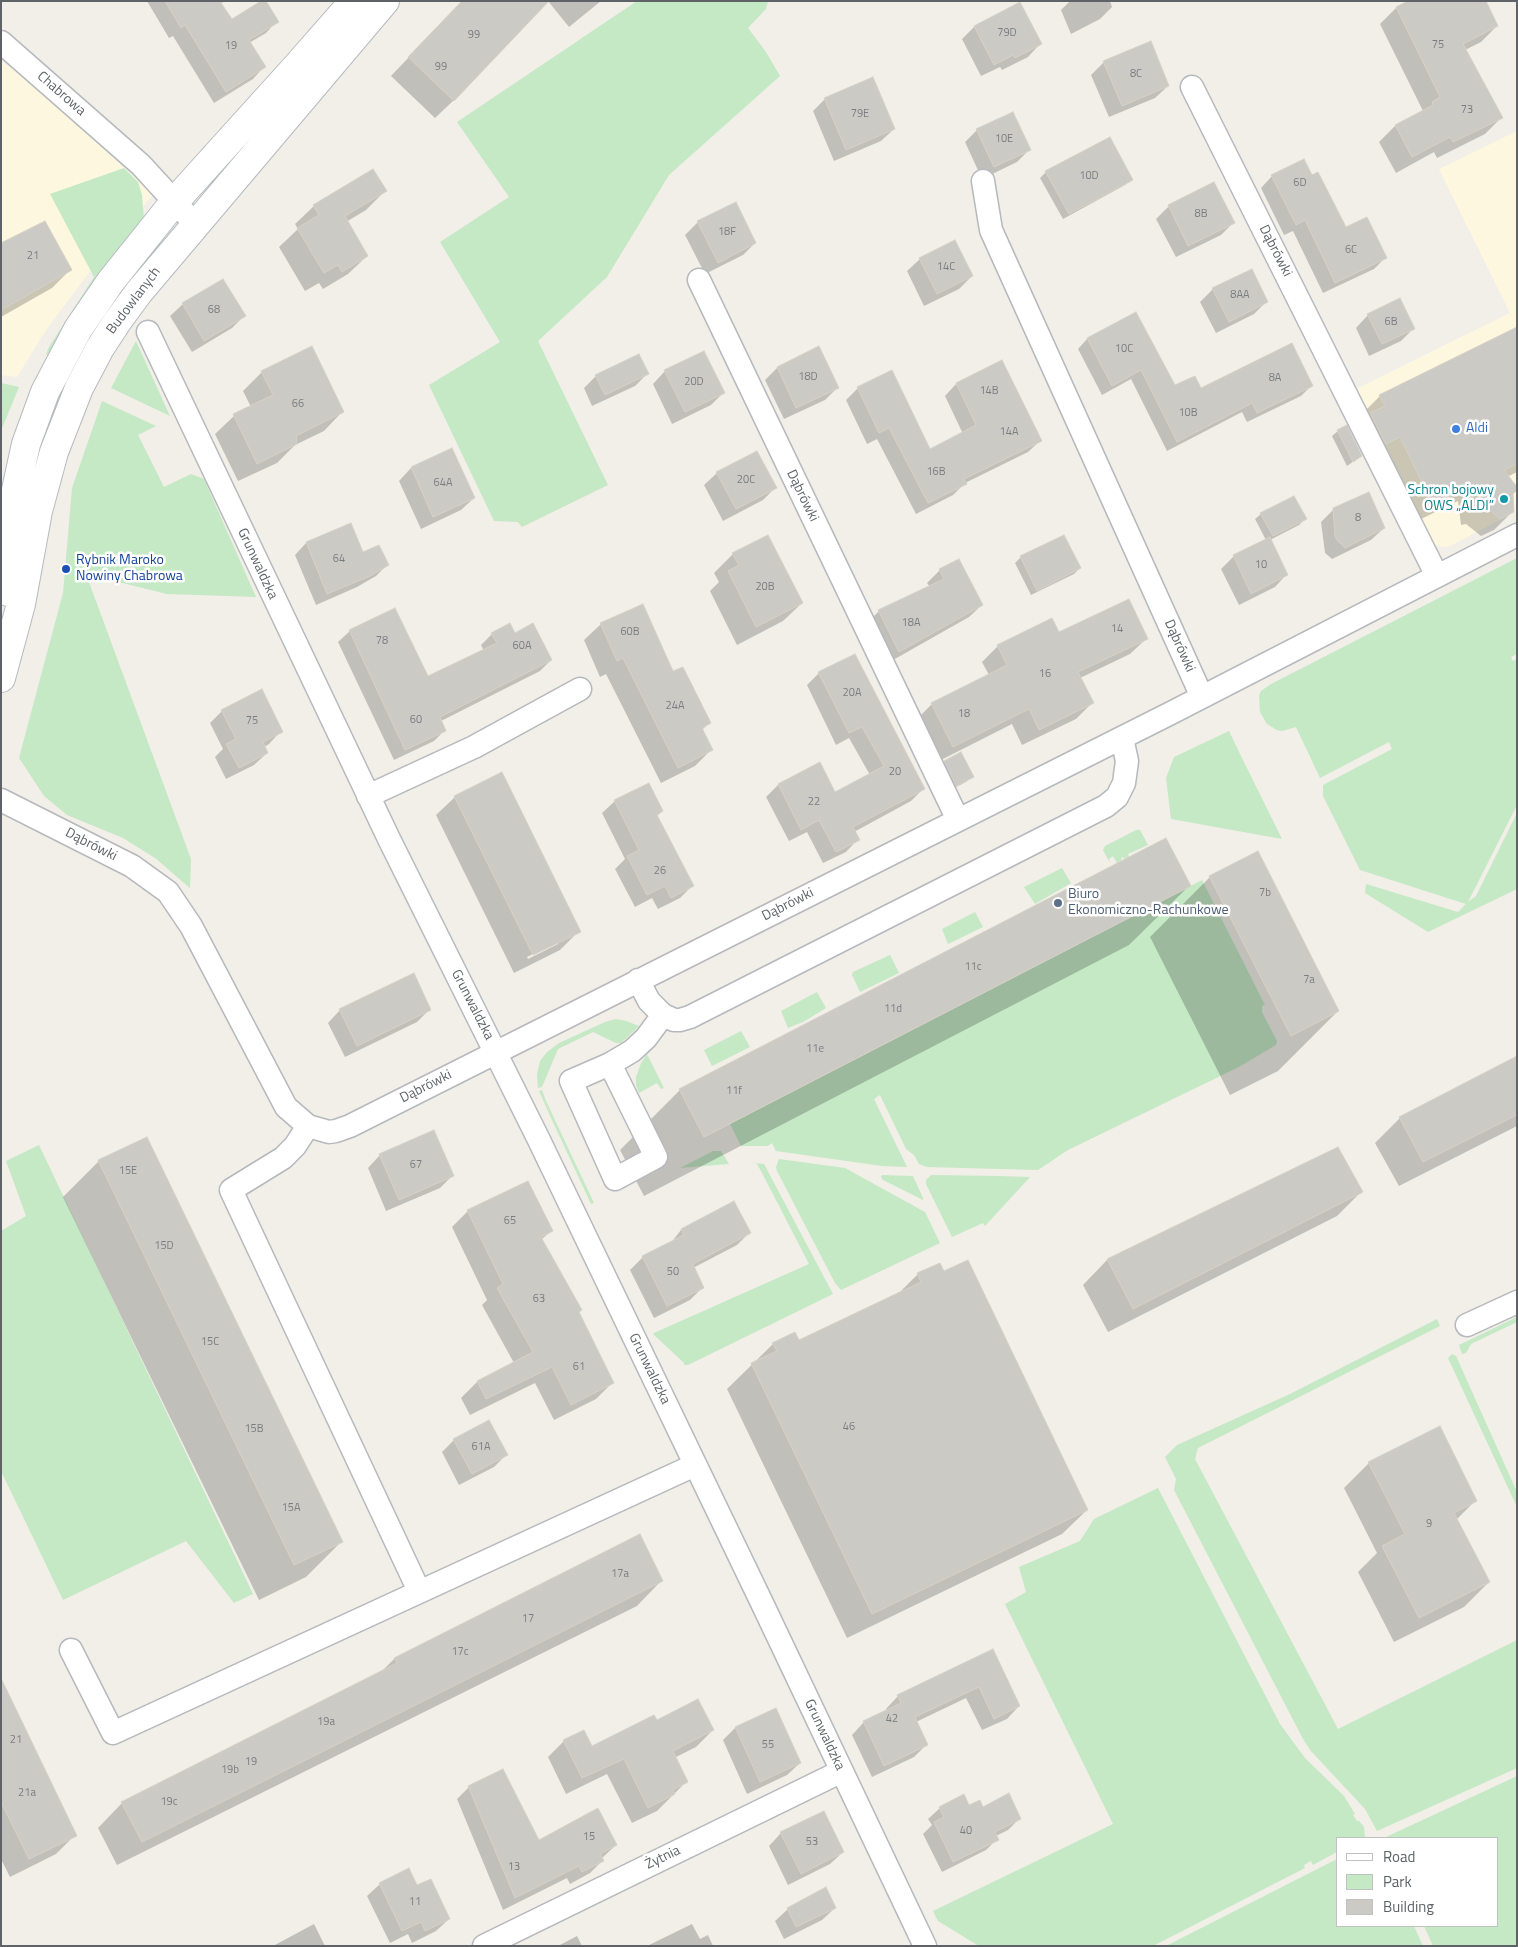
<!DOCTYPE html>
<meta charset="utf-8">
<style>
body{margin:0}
#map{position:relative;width:1518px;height:1947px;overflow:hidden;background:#f1efe8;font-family:"Titillium Web",sans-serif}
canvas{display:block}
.frame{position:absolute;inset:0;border:2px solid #5f6368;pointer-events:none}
.legend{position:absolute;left:1336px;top:1837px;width:162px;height:90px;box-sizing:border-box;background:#fff;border:1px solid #bfc1c3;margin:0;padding:6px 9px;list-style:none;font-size:15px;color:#5f6368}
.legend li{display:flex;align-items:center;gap:10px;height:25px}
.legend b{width:25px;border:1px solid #bfc1c3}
</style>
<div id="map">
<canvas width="1518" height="1947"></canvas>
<div class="frame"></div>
<ul class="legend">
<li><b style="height:6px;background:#fff"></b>Road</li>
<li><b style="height:14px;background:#c5e8c5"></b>Park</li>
<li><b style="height:14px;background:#cccac5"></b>Building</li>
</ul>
</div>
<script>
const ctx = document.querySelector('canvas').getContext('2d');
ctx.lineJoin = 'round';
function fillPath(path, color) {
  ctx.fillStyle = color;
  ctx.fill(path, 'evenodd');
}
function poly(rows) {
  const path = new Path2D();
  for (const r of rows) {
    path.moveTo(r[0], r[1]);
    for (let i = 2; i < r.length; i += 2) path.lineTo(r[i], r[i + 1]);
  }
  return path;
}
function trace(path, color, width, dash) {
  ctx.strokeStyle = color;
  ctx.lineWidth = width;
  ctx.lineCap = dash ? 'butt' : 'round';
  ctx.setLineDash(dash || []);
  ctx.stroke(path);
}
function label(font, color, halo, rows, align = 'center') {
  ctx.font = font + ' "Titillium Web",sans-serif';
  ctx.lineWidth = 5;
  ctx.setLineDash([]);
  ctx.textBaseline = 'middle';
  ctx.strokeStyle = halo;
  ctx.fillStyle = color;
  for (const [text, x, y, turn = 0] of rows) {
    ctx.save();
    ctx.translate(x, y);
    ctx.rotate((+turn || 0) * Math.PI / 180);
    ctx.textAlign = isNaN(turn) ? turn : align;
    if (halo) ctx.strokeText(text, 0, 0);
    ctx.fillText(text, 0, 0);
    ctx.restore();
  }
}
fillPath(poly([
 [1,60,71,118,153,195,108,247,46,330,17,377,1,375],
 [1517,131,1517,511,1448,547,1431,546,1352,391,1510,313,1439,169]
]), '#fef7e0');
fillPath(poly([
 [637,1,768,1,766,9,748,28,766,52,780,76,669,175,607,277,538,341,608,485,522,527,518,522,494,521,429,385,500,342,440,242,509,197,457,122],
 [124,168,138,182,142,195,144,219,50,358,46,354,49,347,94,277,50,194],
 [136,341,170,416,111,388],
 [1,383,19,387,1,431],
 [102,401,156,426,138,435,164,487,191,474,204,479,256,597,167,594,86,574,191,859,190,888,155,858,123,838,67,815,44,796,19,758,63,593,72,488],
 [1517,558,1517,654,1511,657,1513,661,1517,659,1517,805,1468,902,1476,896,1517,813,1517,889,1428,932,1365,893,1366,884,1458,912,1466,904,1360,870,1323,796,1323,785,1392,749,1389,742,1320,778,1296,727,1282,731,1277,730,1267,724,1260,712,1259,696,1261,691,1271,684],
 [1229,731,1241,756,1282,839,1171,819,1166,778,1174,757],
 [1136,830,1140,830,1148,845,1128,854,1129,857,1124,859,1123,857,1121,858,1122,860,1117,863,1113,856,1109,859,1110,863,1103,850,1105,846],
 [1062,868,1071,883,1035,904,1024,887],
 [1202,880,1265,1005,1262,1006,1262,1012,1277,1041,1276,1045,1239,1067,1068,1150,1038,1170,927,1167,919,1164,914,1155,906,1149,880,1095,874,1099,907,1167,882,1166,776,1151,772,1143,768,1146,741,1146,730,1124],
 [975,912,983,927,948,944,942,929],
 [890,955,899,973,860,992,852,975,853,972],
 [817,992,826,1008,803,1022,788,1028,781,1011],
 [616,1019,626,1021,639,1026,621,1043,616,1043,593,1032,558,1049,542,1087,538,1088,537,1074,540,1061,547,1052,559,1043,605,1022],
 [741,1031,750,1047,712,1066,704,1050],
 [647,1054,664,1088,661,1089,657,1083,639,1093,636,1085,636,1077,641,1063],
 [542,1090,546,1101,594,1203,591,1204,552,1120,539,1091],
 [39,1145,253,1594,234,1603,186,1541,63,1600,1,1471,1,1231,26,1216,6,1161],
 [713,1151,721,1151,729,1164,680,1168],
 [779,1159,845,1168,925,1212,940,1243,841,1290,835,1283,777,1171,776,1167],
 [754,1163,764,1164,833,1294,688,1365,684,1365,684,1363,653,1334,654,1333,809,1264,761,1171,757,1164],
 [882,1175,913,1176,923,1198,923,1200,883,1180,881,1177],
 [931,1175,998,1176,1030,1177,985,1226,983,1223,952,1237,926,1184,926,1180],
 [1517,1317,1517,1322,1471,1344,1466,1353,1462,1354,1459,1345],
 [1437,1319,1440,1326,1198,1448,1195,1459,1338,1729,1517,1640,1517,1768,1377,1831,1365,1809,1310,1750,1303,1739,1174,1490,1176,1479,1165,1457,1177,1445,1290,1394],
 [1452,1354,1456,1356,1517,1492,1517,1507,1448,1358],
 [1158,1488,1280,1724,1305,1758,1344,1796,1355,1814,1353,1815,1357,1821,1359,1821,1364,1827,1365,1837,1337,1838,1337,1852,1313,1865,1311,1861,1304,1865,1305,1868,1153,1946,979,1946,938,1921,933,1911,1113,1824,1005,1604,1026,1592,1019,1567,1080,1541,1094,1519],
 [1517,1776,1517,1946,1433,1946,1424,1926,1497,1926,1497,1838,1384,1838],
 [1337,1859,1337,1926,1414,1926,1423,1946,1166,1946]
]), '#c5e8c5');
fillPath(poly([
 [147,1,219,1,231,21,277,21,266,33,249,43,264,67,253,79,214,103,173,36,169,38],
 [462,1,454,100,435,118,391,76],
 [548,1,601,1,569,27],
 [1070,1,1110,1,1112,7,1100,19,1071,34,1061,10],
 [1411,1,1497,26,1481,42,1465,50,1501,118,1485,134,1437,158,1434,152,1396,173,1379,142,1395,126,1423,111,1380,24,1396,8],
 [974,27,1040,44,1028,57,1002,70,1000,67,981,76,962,39],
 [1150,43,1168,86,1155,98,1109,117,1091,75,1104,62],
 [825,99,894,129,881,141,834,161,813,111],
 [977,130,1029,150,1017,162,982,179,965,142],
 [1046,172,1131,180,1125,185,1063,219,1040,178],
 [1272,176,1311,177,1346,229,1385,258,1374,269,1323,293,1293,231,1284,235,1261,188],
 [1214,184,1233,223,1221,235,1176,257,1156,219,1169,206],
 [385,191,366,210,346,222,367,256,348,274,323,289,319,283,305,291,279,247,298,229,295,224,314,206],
 [698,222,755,243,743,255,705,274,685,235],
 [1,244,71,269,52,288,1,317],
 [920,259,972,276,959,289,924,306,907,271],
 [1213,289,1266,302,1254,314,1216,333,1200,302],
 [183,304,244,316,232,328,192,352,170,316],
 [1136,314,1175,387,1200,390,1311,386,1301,396,1247,422,1242,412,1167,451,1131,379,1102,395,1078,349,1087,339],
 [1368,315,1413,329,1401,341,1369,356,1356,328],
 [1517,329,1517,472,1507,477,1512,493,1513,511,1494,530,1481,536,1466,524,1461,525,1458,501,1415,522,1381,454,1367,462,1352,433,1364,420,1362,414,1380,396],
 [819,348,838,387,825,400,784,419,765,380,777,368],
 [665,371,723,393,711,405,672,424,653,384],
 [262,372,342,412,324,431,295,445,277,463,238,481,215,434,234,416,251,407,243,391],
 [647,374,635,386,592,406,584,388,596,376],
 [956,384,1040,441,1028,452,965,483,953,495,916,514,877,439,867,444,846,400,858,388,929,451,963,434,945,396],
 [1338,431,1361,456,1347,466,1332,436],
 [452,450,474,498,461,510,421,529,399,481,411,468],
 [717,473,775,488,763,500,723,521,704,485],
 [1334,509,1384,528,1371,540,1332,559,1325,553,1321,522],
 [1261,514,1305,519,1299,525,1270,540,1287,574,1275,587,1239,605,1221,569,1234,556,1266,540,1255,519],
 [350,525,362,554,387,565,376,576,357,587,316,605,295,555,306,543],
 [1064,536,1080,568,1074,574,1031,595,1015,563,1021,557],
 [733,554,802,603,783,621,737,645,710,591,719,582,714,573],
 [940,570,982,605,969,617,886,664,867,623,879,611,930,587,927,583],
 [394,610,427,677,484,651,481,645,492,634,515,634,551,660,540,671,441,721,445,730,434,741,394,760,338,642,350,631],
 [601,624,672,673,709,723,702,730,712,749,695,766,661,783,606,674,600,677,584,640],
 [1058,634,1146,639,1130,654,1080,678,1092,703,1076,719,1022,745,1012,724,937,762,916,720,932,704,989,675,982,662,998,646],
 [819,673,924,788,911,801,854,832,858,839,846,852,823,863,807,832,789,841,766,797,778,785,819,764,835,794,870,775,849,738,836,745,807,685],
 [222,711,281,731,269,744,264,747,267,753,254,765,226,779,215,757,223,749,210,723],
 [945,762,972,777,966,782,950,790,939,767],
 [455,797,579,931,560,950,514,973,436,815],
 [558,941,558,944,528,959,527,957],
 [615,801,662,811,656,817,692,886,680,898,658,909,652,898,635,907,615,869,625,859,602,813],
 [1210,877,1338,1011,1278,1071,1230,1095,1150,937],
 [1189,886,1129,945,644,1196,620,1150,680,1090],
 [430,1009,417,1022,345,1057,328,1023,340,1010],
 [1517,1057,1517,1126,1399,1186,1375,1143,1400,1118],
 [1338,1149,1361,1192,1337,1216,1108,1332,1083,1285,1107,1260],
 [380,1155,452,1176,440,1188,386,1211,368,1168],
 [99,1161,341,1542,306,1577,259,1600,63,1197],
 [733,1203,749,1233,737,1245,693,1268,703,1287,690,1300,654,1318,630,1270,643,1257,670,1244,681,1230],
 [468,1211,551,1231,541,1240,612,1383,596,1399,554,1420,535,1383,470,1415,461,1398,477,1382,514,1363,482,1305,487,1300,452,1227],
 [918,1274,1087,1510,1062,1534,847,1638,727,1389,773,1344,798,1342,897,1295],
 [454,1440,506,1455,494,1467,459,1485,442,1452],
 [1369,1463,1475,1501,1456,1520,1489,1582,1464,1607,1394,1642,1358,1572,1377,1553,1344,1488],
 [661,1581,637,1606,117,1865,98,1828,122,1803,380,1673,394,1659],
 [993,1651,1019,1706,1007,1719,982,1730,966,1698,916,1722,926,1745,914,1757,872,1777,852,1735,864,1722,887,1711,886,1709,898,1696],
 [1,1681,75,1835,56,1854,10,1877,1,1859],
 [776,1710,800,1763,787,1775,747,1794,723,1740,735,1728],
 [656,1721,713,1730,696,1747,674,1758,686,1782,657,1811,632,1823,607,1774,566,1794,548,1757,564,1741,591,1748],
 [469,1787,538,1841,616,1845,601,1859,602,1861,590,1873,570,1884,567,1878,503,1910,457,1799],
 [968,1807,982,1808,1019,1819,1008,1830,996,1836,997,1839,986,1850,942,1872,923,1834,932,1825,928,1819,940,1808],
 [781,1833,843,1852,830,1864,788,1885,769,1846],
 [380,1884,416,1887,449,1919,436,1931,412,1943,408,1934,390,1943,367,1896],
 [835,1908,822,1920,784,1939,775,1921,788,1909],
 [314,1924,325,1946,273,1946],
 [692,1924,700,1939,708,1935,713,1946,647,1946],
 [577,1936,582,1946,558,1946]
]), '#0003');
const building = poly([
 [165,1,224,1,221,3,232,19,261,1,266,1,279,22,249,40,266,67,226,92,185,25,181,28,165,1],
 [462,1,549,1,454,101,408,57,462,1],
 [1408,1,1486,1,1498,26,1463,44,1503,118,1453,142,1450,137,1412,157,1395,125,1433,105,1432,102,1440,97,1396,7,1408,1],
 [1020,2,1042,44,1015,58,1013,55,994,65,974,26,1020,2],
 [1151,41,1169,86,1122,106,1103,61,1151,41],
 [873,77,895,129,846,150,824,98,873,77],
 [1013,112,1031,150,994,167,976,129,1013,112],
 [1110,137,1133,180,1069,214,1045,171,1110,137],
 [1304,159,1312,175,1318,172,1346,227,1367,217,1387,258,1335,283,1305,220,1296,225,1271,175,1304,159],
 [373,169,387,191,345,216,368,256,342,272,338,265,324,273,297,228,319,215,313,205,373,169],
 [1214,182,1235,223,1188,246,1168,205,1214,182],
 [736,202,756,243,718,263,697,221,736,202],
 [45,221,72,270,1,310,1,243,45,221],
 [955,240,973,276,937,294,919,258,955,240],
 [1252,269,1268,302,1229,322,1212,288,1252,269],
 [223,279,246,316,204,341,182,303,223,279],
 [1400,298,1415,329,1382,344,1367,314,1400,298],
 [1136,312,1175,385,1195,376,1201,388,1292,343,1313,386,1257,413,1252,403,1177,442,1141,370,1112,386,1087,338,1136,312],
 [1517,327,1517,464,1504,470,1517,487,1517,490,1513,494,1514,512,1500,519,1485,506,1479,507,1476,484,1433,505,1400,437,1386,444,1370,413,1385,406,1379,395,1517,327],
 [312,346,344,412,296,436,297,444,257,464,233,414,273,395,261,371,312,346],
 [819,346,839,388,796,408,777,367,819,346],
 [704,351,725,393,685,412,664,370,704,351],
 [639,354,649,374,605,395,595,375,639,354],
 [1002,360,1042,441,964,479,967,484,928,503,889,428,879,433,857,387,892,370,930,449,976,425,956,383,1002,360],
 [1347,425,1362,456,1353,462,1337,430,1347,425],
 [452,448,475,498,433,517,411,467,452,448],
 [757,451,777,488,736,509,716,472,757,451],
 [1369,492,1385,528,1345,548,1337,540,1335,536,1333,508,1369,492],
 [1294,496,1307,519,1273,536,1260,513,1294,496],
 [351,523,363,552,379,545,389,565,370,576,327,594,306,542,351,523],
 [768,535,803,603,756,627,728,571,739,565,732,553,768,535],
 [1064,535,1081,568,1037,591,1020,556,1064,535],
 [1270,537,1288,575,1251,594,1233,555,1270,537],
 [959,559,983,605,899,652,878,610,944,579,939,569,959,559],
 [1129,599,1148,639,1078,672,1094,703,1039,730,1029,709,953,747,931,703,1007,665,997,645,1052,618,1059,632,1129,599],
 [643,604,673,671,683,667,711,723,702,728,713,750,678,768,623,658,617,661,600,623,643,604],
 [395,608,428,676,497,643,491,633,510,623,515,633,533,623,552,660,440,717,446,731,405,750,349,630,395,608],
 [855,654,925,789,853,827,860,840,836,852,819,820,801,830,778,784,820,762,835,792,884,766,862,727,849,733,818,672,855,654],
 [262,689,283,732,263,742,268,753,239,768,226,744,236,739,221,710,262,689],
 [961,752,974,777,956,786,944,761,961,752],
 [502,772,581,932,533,955,454,796,502,772],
 [649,783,663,811,657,815,694,886,671,898,665,886,647,895,627,856,639,850,614,800,649,783],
 [1166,838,1191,886,704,1137,679,1089,1166,838],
 [1258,851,1339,1011,1291,1036,1209,876,1258,851],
 [414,973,431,1010,357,1046,339,1009,414,973],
 [1517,1056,1517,1115,1423,1162,1399,1117,1517,1056],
 [434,1130,454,1176,399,1200,379,1154,434,1130],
 [147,1137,343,1542,294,1565,98,1160,147,1137],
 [1338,1147,1363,1192,1133,1309,1107,1259,1338,1147],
 [528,1181,553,1231,541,1237,582,1310,579,1312,614,1383,571,1405,552,1367,486,1399,477,1381,533,1352,497,1288,503,1284,467,1210,528,1181],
 [734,1201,751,1233,693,1264,704,1288,667,1306,642,1256,684,1235,681,1229,734,1201],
 [968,1260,1088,1510,872,1614,751,1363,777,1351,772,1343,795,1332,799,1340,921,1282,917,1273,940,1263,944,1271,968,1260],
 [489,1420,508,1455,472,1474,453,1439,489,1420],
 [1440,1426,1477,1501,1454,1513,1490,1582,1419,1618,1382,1546,1405,1534,1368,1462,1440,1426],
 [640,1534,663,1581,142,1842,121,1802,397,1663,394,1658,640,1534],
 [993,1649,1020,1706,994,1719,979,1687,915,1717,928,1745,884,1766,863,1721,901,1703,897,1695,993,1649],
 [1,1678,77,1836,29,1859,1,1802,1,1678],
 [698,1699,714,1730,673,1751,688,1782,673,1790,675,1794,648,1808,624,1759,582,1778,563,1740,584,1730,592,1746,654,1715,657,1720,698,1699],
 [776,1708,801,1763,760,1782,735,1727,776,1708],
 [503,1769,539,1840,598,1808,617,1845,600,1854,604,1861,582,1872,579,1866,515,1898,468,1786,503,1769],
 [1009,1793,1021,1819,995,1832,999,1840,953,1862,934,1822,944,1817,939,1807,964,1794,969,1805,980,1800,983,1807,1009,1793],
 [824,1811,844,1852,801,1874,780,1832,824,1811],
 [409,1868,417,1885,431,1879,450,1919,425,1931,421,1922,402,1931,379,1883,409,1868],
 [826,1887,836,1908,796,1927,787,1908,826,1887]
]);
fillPath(building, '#cccac5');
trace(building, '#d6d1c6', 1);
const street = poly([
 [1,42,141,165,195,224],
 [1192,87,1437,576],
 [983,181,991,230,1202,697],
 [699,280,958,820],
 [148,332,389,839,538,1138,762,1603,925,1946],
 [368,796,474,747,580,689],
 [1,800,132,866,168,892,191,926,286,1107,308,1126,329,1132,336,1131,350,1126,1171,713,1517,535],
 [638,980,649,1001,663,1015,674,1020,680,1020,690,1017,1106,806,1117,797,1124,783,1127,761,1122,738],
 [610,1064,656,1157,615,1179,571,1081,610,1064,632,1051,646,1038,663,1015],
 [308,1126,295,1146,283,1158,231,1190,419,1591],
 [1467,1325,1517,1302],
 [71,1650,113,1733,695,1465],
 [484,1946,842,1771]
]);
const secondary = poly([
 [8,592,14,499,26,444,45,392,78,329,111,281,175,201,297,66,354,1],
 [1,678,21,604,38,511,54,452,79,388,100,348,117,322,139,292,385,1]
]);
trace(street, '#b5b8bc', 25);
trace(secondary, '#b6babf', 30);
trace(street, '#fff', 22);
trace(secondary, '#fff', 28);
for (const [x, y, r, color] of [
 [1456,429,5,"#3f7fe0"],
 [1504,499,5,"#0f9aa8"],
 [66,569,5,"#1a4fb4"],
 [1058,903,5,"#5c6f8a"]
]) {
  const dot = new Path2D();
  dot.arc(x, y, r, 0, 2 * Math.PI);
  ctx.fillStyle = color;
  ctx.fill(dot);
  trace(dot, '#fff', 2);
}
label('11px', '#7a7d7f', null, [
 ["79D",1007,33],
 ["99",474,35],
 ["75",1438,45],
 ["19",231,46],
 ["99",441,67],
 ["8C",1136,74],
 ["73",1467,110],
 ["79E",860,114],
 ["10E",1004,139],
 ["10D",1089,176],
 ["6D",1300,183],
 ["8B",1201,214],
 ["18F",727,232],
 ["6C",1351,250],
 ["21",33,256],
 ["14C",946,267],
 ["8AA",1240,295],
 ["68",214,310],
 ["6B",1391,322],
 ["10C",1124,349],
 ["18D",808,377],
 ["8A",1275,378],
 ["20D",694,382],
 ["14B",989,391],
 ["66",298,404],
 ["10B",1188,413],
 ["14A",1009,432],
 ["16B",936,472],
 ["20C",746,480],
 ["64A",443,483],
 ["8",1358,518],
 ["64",339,559],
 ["10",1261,565],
 ["20B",765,587],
 ["18A",911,623],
 ["14",1117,629],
 ["60B",630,632],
 ["78",382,641],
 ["60A",522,646],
 ["16",1045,674],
 ["20A",852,693],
 ["24A",675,706],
 ["18",964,714],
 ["60",416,720],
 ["75",252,721],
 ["20",895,772],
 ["22",814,802],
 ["26",660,871],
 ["7b",1265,893],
 ["11c",973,967],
 ["7a",1309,980],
 ["11d",893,1009],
 ["11e",815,1049],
 ["11f",734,1091],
 ["67",416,1165],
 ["15E",128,1171],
 ["65",510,1221],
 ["15D",164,1246],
 ["50",673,1272],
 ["63",539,1299],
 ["15C",210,1342],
 ["61",579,1367],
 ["46",849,1427],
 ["15B",254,1429],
 ["61A",481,1447],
 ["15A",291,1508],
 ["9",1429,1524],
 ["17a",620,1574],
 ["17",528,1619],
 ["17c",460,1652],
 ["42",892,1719],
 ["19a",326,1722],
 ["21",16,1740],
 ["55",768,1745],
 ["19",251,1762],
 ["19b",230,1770],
 ["21a",27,1793],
 ["19c",169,1802],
 ["40",966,1831],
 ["15",589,1837],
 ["53",812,1842],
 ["13",514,1867],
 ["11",415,1902]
]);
label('14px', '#5f6368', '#fff', [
 ["Chabrowa",61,94,41],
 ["Dąbrówki",1275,251,63],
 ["Budowlanych",134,301,-53],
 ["Dąbrówki",802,496,64],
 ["Grunwaldzka",257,564,65],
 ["Dąbrówki",1179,646,66],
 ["Dąbrówki",91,845,27],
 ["Dąbrówki",788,905,-27],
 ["Grunwaldzka",472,1005,63],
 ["Dąbrówki",426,1087,-27],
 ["Grunwaldzka",649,1369,64],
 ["Grunwaldzka",824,1735,65],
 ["Żytnia",663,1858,-26]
]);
label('14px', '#366cbe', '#fff', [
 ["Aldi",1466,429]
], 'left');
label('14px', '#0d838f', '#fff', [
 ["Schron bojowy",1494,491],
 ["OWS „ALDI”",1494,507]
], 'right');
label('14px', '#164399', '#fff', [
 ["Rybnik Maroko",76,561],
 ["Nowiny Chabrowa",76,577]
], 'left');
label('14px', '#4e5e75', '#fff', [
 ["Biuro",1068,895],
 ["Ekonomiczno-Rachunkowe",1068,911]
], 'left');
</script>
